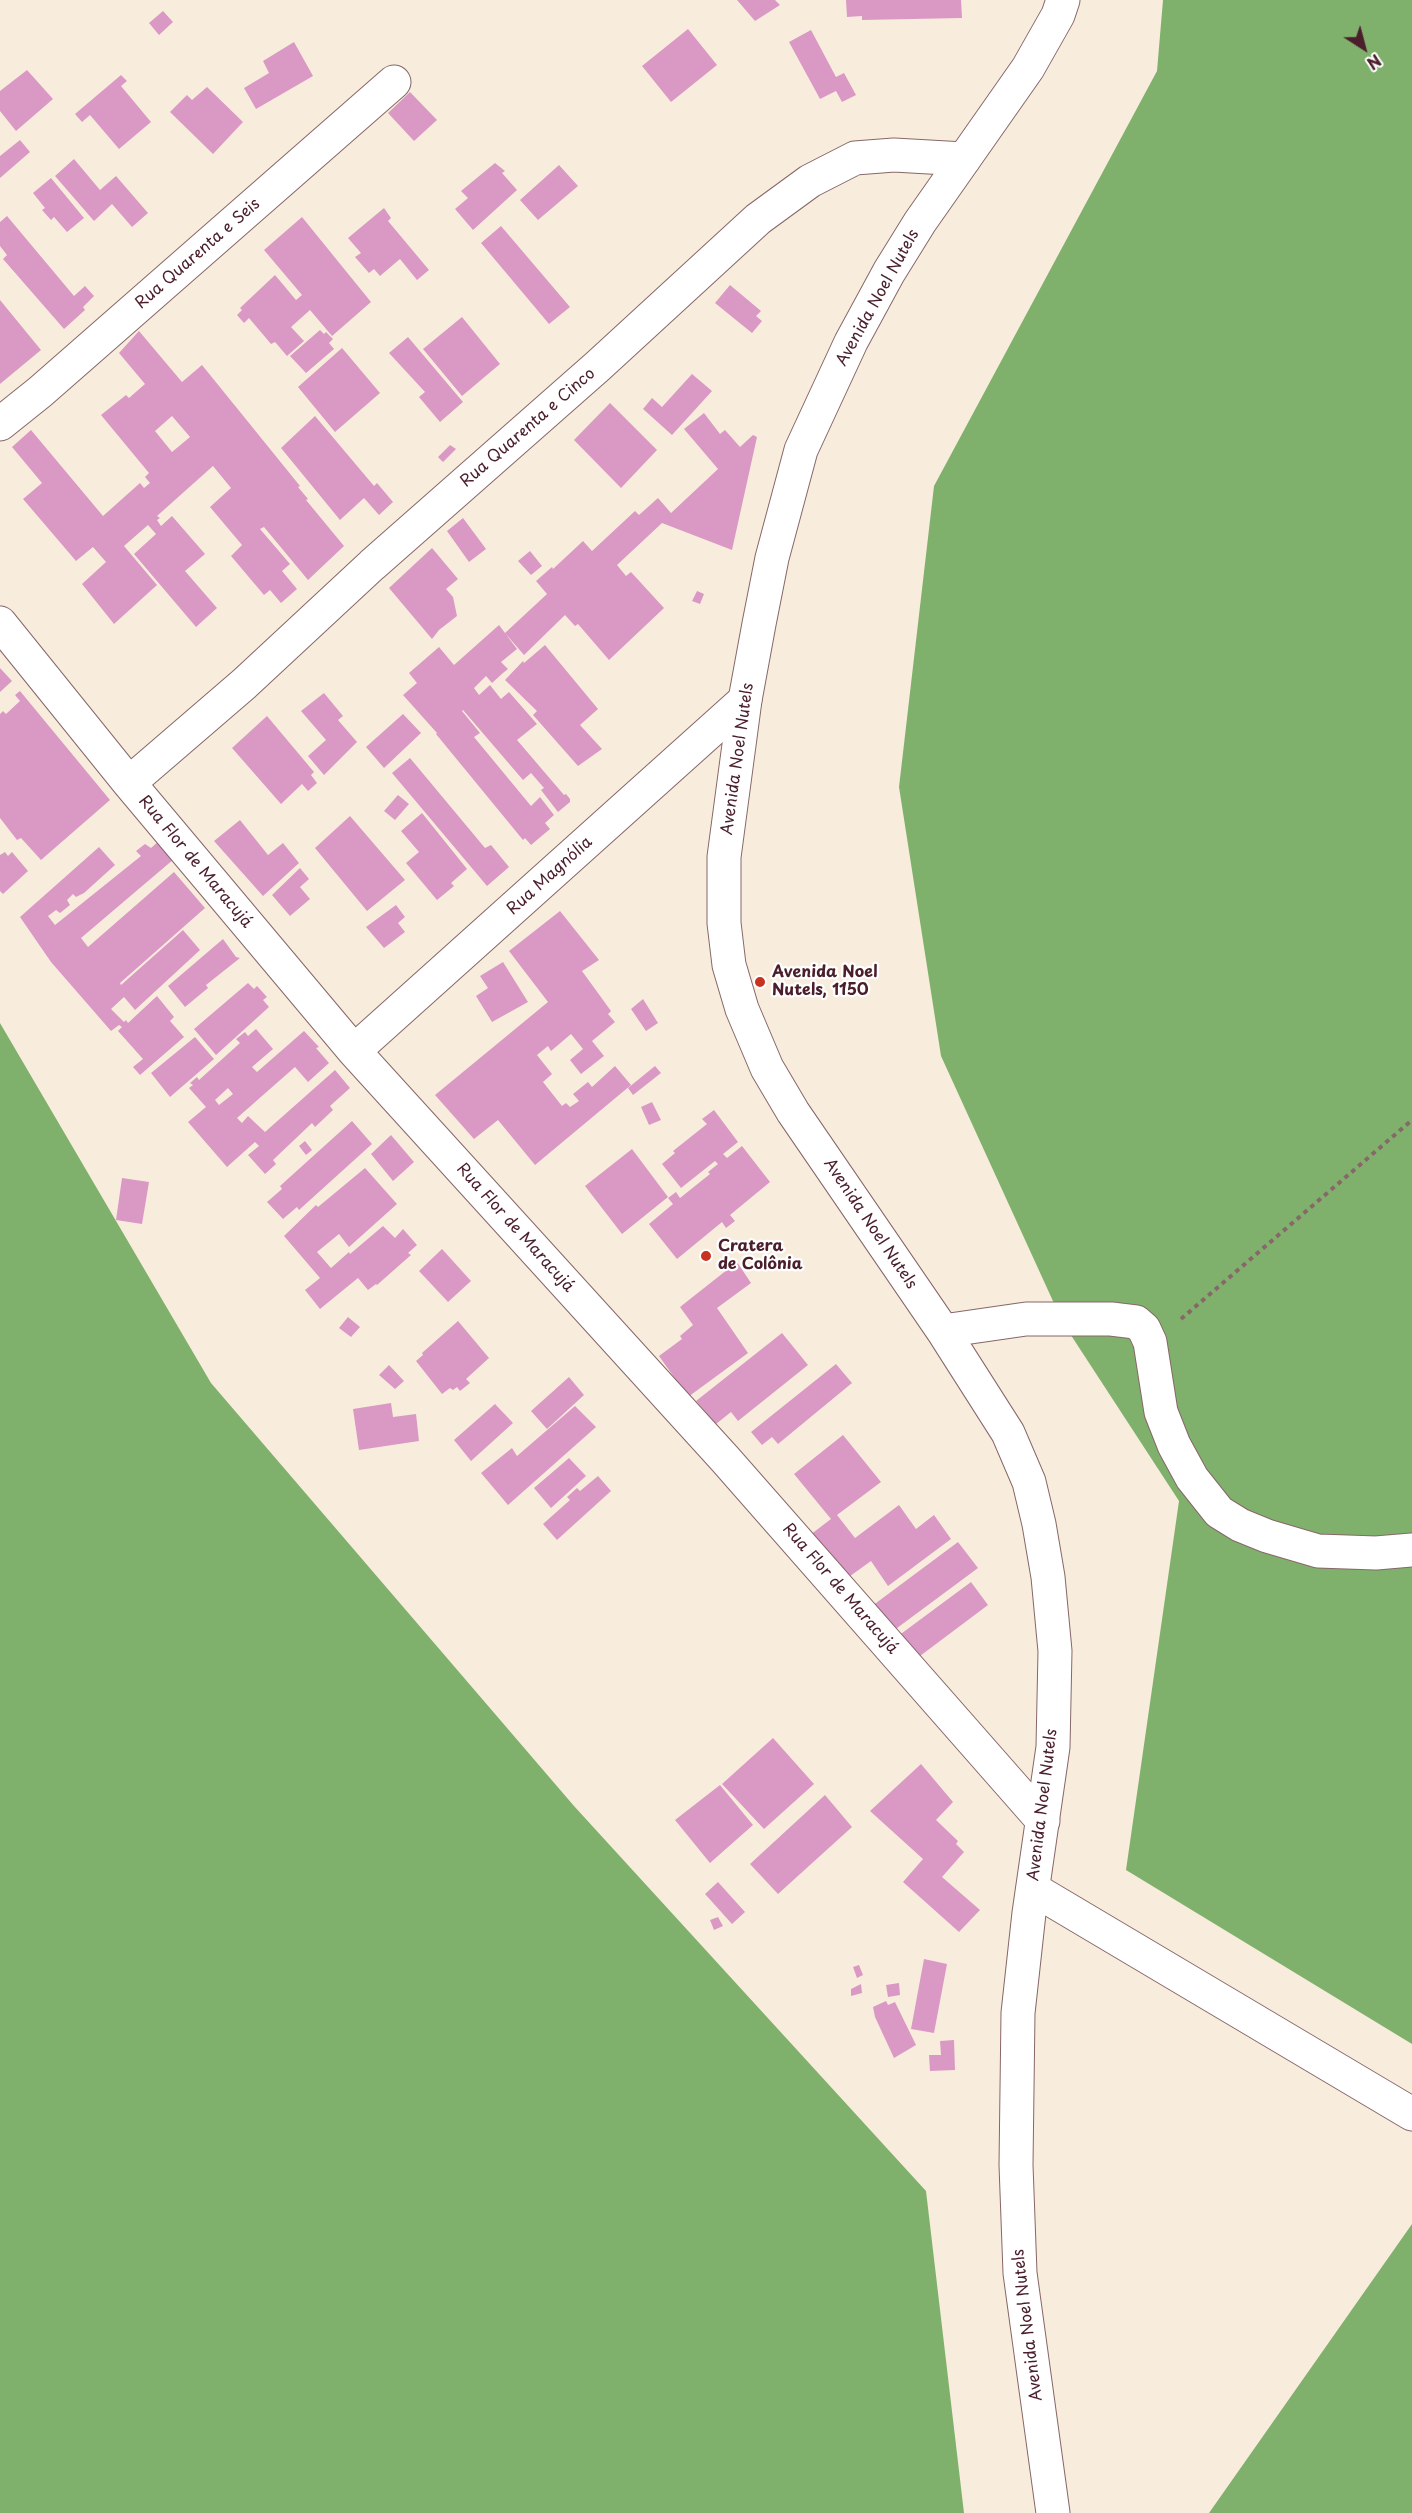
<!DOCTYPE html>
<meta charset="utf-8">
<style>
body{margin:0}
#map{position:relative;width:1412px;height:2513px;overflow:hidden;background:#f8eddd;font-family:"Playpen Sans",sans-serif}
canvas{display:block}
.north{position:absolute;left:1334px;top:18px;width:60px;height:60px;-webkit-text-stroke:4px #fff;paint-order:stroke;rotate:144deg;font-size:16px;font-weight:700;line-height:24px;text-align:center;color:#4a1f2b}
.north::after{content:'';display:block;margin:auto;width:21px;height:27px;background:#4a1f2b;clip-path:polygon(50% 0,100% 100%,50% 72%,0 100%)}
</style>
<div id="map">
<canvas width="1412" height="2513"></canvas>
<div class="north">N</div>
</div>
<script>
const ctx = document.querySelector('canvas').getContext('2d');
ctx.lineJoin = 'round';
function fillPath(path, color) {
  ctx.fillStyle = color;
  ctx.fill(path, 'evenodd');
}
function poly(rows) {
  const path = new Path2D();
  for (const r of rows) {
    path.moveTo(r[0], r[1]);
    for (let i = 2; i < r.length; i += 2) path.lineTo(r[i], r[i + 1]);
  }
  return path;
}
function trace(path, color, width, dash) {
  ctx.strokeStyle = color;
  ctx.lineWidth = width;
  ctx.lineCap = dash ? 'butt' : 'round';
  ctx.setLineDash(dash || []);
  ctx.stroke(path);
}
function label(font, color, halo, rows, align = 'center') {
  ctx.font = font + ' "Playpen Sans",sans-serif';
  ctx.lineWidth = 4.5;
  ctx.setLineDash([]);
  ctx.textBaseline = 'middle';
  ctx.strokeStyle = halo;
  ctx.fillStyle = color;
  for (const [text, x, y, turn = 0] of rows) {
    ctx.save();
    ctx.translate(x, y);
    ctx.rotate((+turn || 0) * Math.PI / 180);
    ctx.textAlign = isNaN(turn) ? turn : align;
    if (halo) ctx.strokeText(text, 0, 0);
    ctx.fillText(text, 0, 0);
    ctx.restore();
  }
}
fillPath(poly([
 [1163,0,1412,0,1412,2044,1126,1870,1179,1501,1063,1323,941,1056,899,787,934,486,1157,71],
 [0,1023,211,1383,574,1806,926,2191,964,2513,0,2513],
 [1412,2224,1412,2513,1209,2513]
]), '#80b16c');
fillPath(poly([
 [737,0,775,0,780,5,755,21],
 [846,0,961,0,962,18,862,20,862,16,847,17],
 [163,11,173,22,159,35,149,23],
 [688,29,717,65,671,102,642,66],
 [811,30,836,77,844,73,856,95,842,102,836,91,820,99,789,42],
 [294,42,313,76,256,109,244,88,269,73,263,61],
 [27,70,53,99,16,131,0,111,0,91],
 [121,75,127,81,121,86,151,122,119,149,90,115,82,122,75,114],
 [207,87,243,122,213,154,170,112,187,95,192,100],
 [410,92,437,120,414,141,388,113],
 [20,140,30,152,0,178,0,156],
 [74,159,100,190,116,176,148,213,132,227,112,204,94,221,55,176],
 [495,163,505,171,502,173,517,190,473,230,455,209,468,198,461,191],
 [559,165,578,186,538,220,520,200],
 [51,178,84,218,67,232,54,217,51,220,42,210,45,208,33,193],
 [384,208,391,218,388,221,429,270,417,280,400,259,380,276,374,269,369,273,355,257,361,253,348,238],
 [7,216,74,296,85,286,94,296,83,307,85,310,64,329,3,259,7,255,0,246,0,222],
 [302,217,371,302,332,336,310,310,291,327,304,341,287,356,275,342,271,344,249,318,244,323,237,315,242,310,240,308,275,275,296,300,302,295,264,250],
 [501,226,570,307,549,324,481,243],
 [730,285,761,311,756,316,762,321,752,333,715,303],
 [0,300,41,350,0,384],
 [462,317,500,364,462,396,423,349],
 [320,330,324,334,326,332,333,339,329,343,334,349,306,373,290,356],
 [139,331,182,382,202,365,300,486,298,487,308,499,306,500,344,546,308,580,264,527,260,529,290,564,282,571,297,589,281,603,270,590,264,595,231,556,242,545,210,507,231,488,213,466,157,516,160,518,157,520,161,526,172,516,205,554,185,571,217,608,196,627,134,554,156,534,148,525,124,546,157,585,114,624,82,584,106,562,93,547,76,561,23,499,42,483,12,447,31,430,103,516,140,483,144,488,150,483,145,477,149,473,101,415,126,395,129,398,145,384,119,353],
 [172,416,190,437,172,452,155,431],
 [408,337,463,402,440,422,419,397,425,392,389,353],
 [342,348,380,393,335,432,298,387],
 [692,374,712,391,672,435,643,409,652,398,662,407],
 [610,403,657,450,621,488,574,440],
 [704,413,720,434,725,430,740,447,753,435,757,437,732,550,662,523,617,565,626,576,631,572,664,608,609,660,578,624,575,626,565,615,524,655,505,633,547,594,536,581,552,567,553,569,583,541,592,551,635,511,639,515,658,498,671,513,718,469,684,429],
 [315,416,374,486,377,483,393,502,379,515,364,498,340,520,281,448],
 [450,445,456,449,443,462,438,457],
 [463,518,486,549,469,562,447,531],
 [432,548,458,579,446,589,453,597,457,616,439,630,432,639,389,588],
 [530,551,542,566,531,575,518,561],
 [697,591,704,594,700,604,692,601],
 [499,625,517,649,501,662,508,669,503,673,492,683,486,676,474,688,479,695,490,685,501,699,509,692,537,724,517,740,564,795,566,794,570,799,570,802,558,812,541,790,544,788,531,773,523,780,463,710,462,711,480,733,474,737,531,806,540,797,554,815,545,823,550,829,531,845,525,838,523,840,436,734,437,733,403,695,417,683,409,673,439,647,454,665],
 [545,645,598,709,580,725,602,749,578,766,533,715,537,711,505,680,523,661,524,663],
 [0,668,12,681,0,692],
 [20,691,110,800,41,860,21,838,17,840,0,818,0,714,3,711,6,714,20,701,15,695],
 [324,693,343,716,338,720,357,742,324,775,308,756,326,740,301,711],
 [403,714,421,733,384,768,366,747],
 [267,716,314,772,311,775,317,783,308,791,302,784,281,804,232,748],
 [410,758,485,848,491,845,509,867,487,886,392,773],
 [398,795,409,804,395,820,384,811],
 [422,813,467,869,451,883,454,886,437,900,406,863,419,852,401,831],
 [350,816,405,880,367,911,315,848],
 [240,820,268,855,283,843,299,863,263,896,214,841],
 [160,840,174,859,81,938,88,947,174,872,205,908,120,983,121,985,183,930,200,950,135,1010,124,997,111,1009,124,1022,126,1020,128,1023,157,996,174,1017,170,1021,184,1037,140,1075,133,1067,143,1059,118,1031,122,1027,119,1025,111,1031,51,962,20,917,99,847,115,865,84,893,76,897,73,894,67,900,70,905,60,913,56,910,48,916,55,925,141,856,136,851,145,844,151,848],
 [5,852,8,856,12,852,28,871,3,894,0,891,0,855],
 [300,868,309,879,300,887,310,899,290,916,272,895],
 [396,905,405,917,398,923,405,932,384,948,366,927],
 [560,911,599,960,582,971,611,1011,608,1014,615,1022,592,1041,604,1056,581,1074,570,1060,583,1049,571,1034,551,1051,548,1046,537,1055,552,1074,543,1082,562,1106,566,1103,570,1107,579,1101,573,1094,588,1082,592,1087,615,1066,631,1085,535,1165,498,1120,474,1139,435,1095,548,1002,509,951],
 [223,939,236,957,240,958,206,985,208,988,185,1007,168,986],
 [503,962,528,1002,492,1022,476,996,488,988,480,976],
 [248,983,254,989,257,986,267,997,263,1000,269,1007,216,1055,194,1029],
 [643,999,658,1023,646,1031,631,1009],
 [256,1029,273,1049,252,1067,257,1072,304,1031,319,1047,316,1048,329,1063,308,1082,295,1067,237,1118,242,1123,248,1116,265,1132,335,1070,350,1088,330,1106,333,1110,315,1127,312,1123,273,1160,276,1164,265,1174,248,1155,259,1146,255,1142,227,1167,188,1122,206,1107,189,1088,193,1085,190,1083,197,1077,199,1080,240,1043,236,1039,245,1032,248,1036],
 [228,1088,233,1094,219,1105,215,1100],
 [195,1037,214,1059,170,1097,151,1073],
 [655,1066,661,1073,633,1095,628,1088],
 [652,1102,661,1120,649,1125,641,1107],
 [714,1110,738,1142,723,1154,727,1158,742,1146,770,1182,730,1215,735,1221,726,1228,722,1222,677,1259,649,1224,673,1204,668,1198,676,1192,680,1198,710,1174,708,1172,718,1164,715,1161,681,1188,662,1164,675,1153,673,1151,707,1124,702,1119],
 [352,1121,372,1144,299,1210,297,1207,283,1219,267,1202,282,1189,280,1186],
 [391,1135,414,1162,393,1181,371,1154],
 [305,1141,312,1150,306,1155,299,1146],
 [632,1149,668,1197,622,1234,585,1186],
 [365,1168,397,1204,349,1247,339,1234,317,1252,331,1268,349,1252,350,1254,383,1226,395,1238,403,1229,417,1245,408,1253,411,1255,377,1285,376,1284,368,1290,358,1278,320,1309,305,1290,320,1278,284,1236,316,1205,318,1207],
 [122,1178,149,1182,142,1224,116,1220],
 [442,1249,471,1281,448,1302,419,1271],
 [737,1262,751,1283,717,1308,748,1353,688,1397,659,1356,682,1339,680,1336,693,1325,680,1307],
 [348,1317,360,1327,351,1337,339,1328],
 [458,1321,489,1358,466,1379,470,1383,460,1391,457,1387,453,1390,450,1388,442,1394,416,1361,423,1355,422,1353],
 [782,1333,808,1365,738,1421,731,1412,716,1424,696,1401],
 [836,1364,852,1383,778,1444,772,1437,762,1445,751,1432],
 [389,1365,404,1381,395,1389,379,1375],
 [569,1377,584,1395,547,1429,531,1411],
 [391,1403,393,1417,416,1414,419,1441,359,1450,353,1409],
 [495,1404,513,1423,471,1461,454,1440],
 [575,1406,596,1427,508,1505,481,1473,512,1448,517,1456],
 [843,1435,881,1482,837,1515,855,1538,899,1505,916,1529,934,1515,951,1539,888,1586,871,1561,846,1579,810,1535,831,1519,794,1474],
 [569,1458,586,1476,551,1508,534,1488],
 [598,1476,611,1491,557,1540,543,1524,570,1500,567,1497,577,1488,580,1491],
 [958,1542,978,1568,889,1634,872,1606],
 [971,1582,988,1605,912,1662,894,1639],
 [773,1738,814,1784,764,1829,722,1784],
 [921,1764,953,1802,936,1820,958,1841,956,1844,964,1852,942,1877,980,1910,959,1932,903,1882,923,1859,870,1811],
 [720,1785,753,1825,710,1863,675,1820],
 [825,1795,852,1827,778,1894,750,1864],
 [718,1882,745,1912,732,1924,705,1894],
 [718,1917,723,1926,714,1930,710,1920],
 [924,1959,947,1964,934,2033,911,2029],
 [859,1965,863,1975,857,1978,853,1967],
 [899,1983,900,1995,888,1997,886,1985],
 [861,1984,862,1993,851,1996,851,1989],
 [886,2001,888,2005,895,2002,916,2045,894,2058,875,2017,873,2007],
 [954,2040,955,2070,930,2071,929,2055,941,2055,940,2041]
]), '#da98c4');
const street = poly([
 [0,424,40,392,394,82],
 [0,623,129,783,354,1051,725,1459,1043,1821],
 [129,783,244,684,372,565,598,366,758,219,810,181,855,158,894,155,964,159],
 [354,1051,745,700],
 [1033,1889,1412,2114]
]);
const secondary = poly([
 [943,1331,1026,1319,1111,1319,1136,1322,1144,1329,1150,1342,1161,1412,1174,1445,1192,1478,1219,1512,1240,1525,1267,1536,1318,1551,1376,1553,1412,1550],
 [1053,2513,1020,2273,1016,2165,1018,2013,1029,1913,1053,1747,1055,1651,1048,1577,1039,1524,1029,1482,1008,1433,943,1331,793,1112,767,1068,742,1009,729,965,724,923,724,857,745,700,759,624,772,558,801,450,851,342,889,272,920,222,1028,68,1058,15,1063,0]
]);
trace(street, '#876769', 35);
trace(secondary, '#876769', 35);
trace(poly([
 [1181,1319,1412,1120]
]), '#876769', 4, [4.5, 4.5]);
trace(street, '#fff', 33);
trace(secondary, '#fff', 33);
for (const [x, y, r, color] of [
 [760,982,6,"#c8321e"],
 [706,1256,6,"#c8321e"]
]) {
  const dot = new Path2D();
  dot.arc(x, y, r, 0, 2 * Math.PI);
  ctx.fillStyle = color;
  ctx.fill(dot);
  trace(dot, '#fff', 2);
}
label('16px', '#4a1f2b', '#fff', [
 ["Rua Quarenta e Seis",198,254,-41],
 ["Avenida Noel Nutels",878,298,-61],
 ["Rua Quarenta e Cinco",528,428,-41],
 ["Avenida Noel Nutels",738,759,-82],
 ["Rua Flor de Maracujá",195,862,50],
 ["Rua Magnólia",550,876,-42],
 ["Avenida Noel Nutels",870,1224,56],
 ["Rua Flor de Maracujá",515,1228,48],
 ["Rua Flor de Maracujá",840,1589,49],
 ["Avenida Noel Nutels",1043,1805,-83],
 ["Avenida Noel Nutels",1028,2325,-97]
]);
label('bold 16px', '#4a1f2b', '#fff', [
 ["Avenida Noel",772,973],
 ["Nutels, 1150",772,991],
 ["Cratera",718,1247],
 ["de Colônia",718,1265]
], 'left');
</script>
